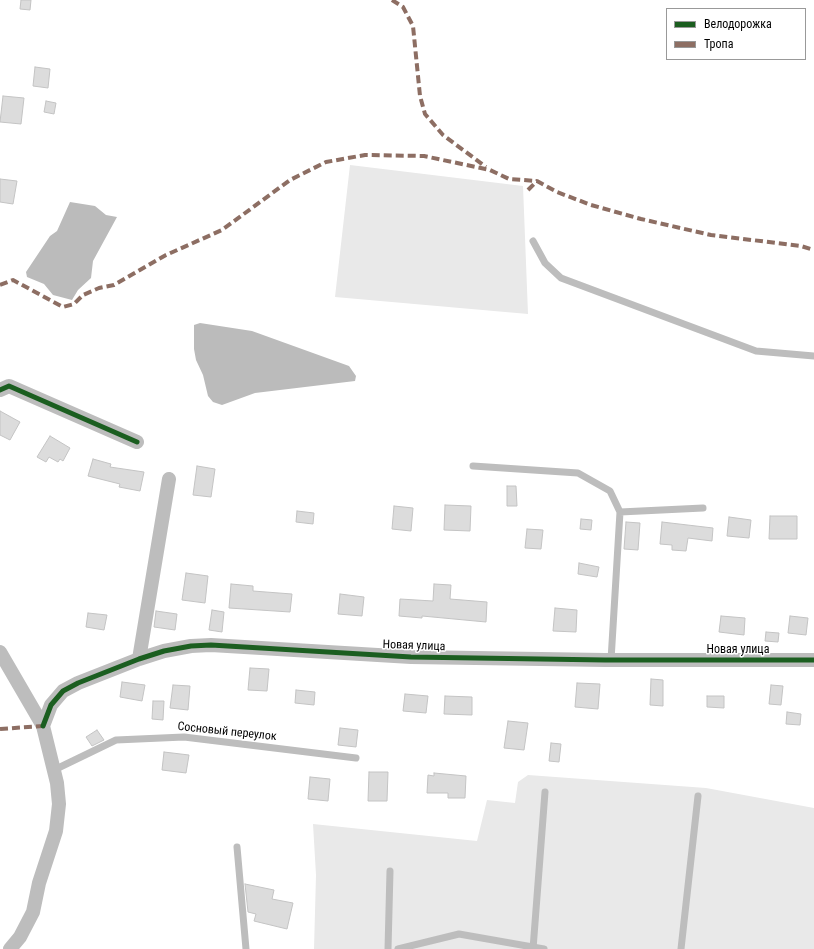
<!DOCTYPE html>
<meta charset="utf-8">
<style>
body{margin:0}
#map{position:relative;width:814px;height:949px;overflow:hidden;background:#fff;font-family:"Roboto Condensed",sans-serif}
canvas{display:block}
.legend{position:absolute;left:666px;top:8px;width:140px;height:52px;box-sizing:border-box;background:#fff;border:1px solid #999;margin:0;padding:5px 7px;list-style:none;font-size:12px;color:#000}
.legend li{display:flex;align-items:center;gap:8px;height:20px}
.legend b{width:20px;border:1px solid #999}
</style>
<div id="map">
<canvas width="814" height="949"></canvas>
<ul class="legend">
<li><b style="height:5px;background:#1b5e20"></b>Велодорожка</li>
<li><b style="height:5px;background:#8d6e63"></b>Тропа</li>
</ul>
</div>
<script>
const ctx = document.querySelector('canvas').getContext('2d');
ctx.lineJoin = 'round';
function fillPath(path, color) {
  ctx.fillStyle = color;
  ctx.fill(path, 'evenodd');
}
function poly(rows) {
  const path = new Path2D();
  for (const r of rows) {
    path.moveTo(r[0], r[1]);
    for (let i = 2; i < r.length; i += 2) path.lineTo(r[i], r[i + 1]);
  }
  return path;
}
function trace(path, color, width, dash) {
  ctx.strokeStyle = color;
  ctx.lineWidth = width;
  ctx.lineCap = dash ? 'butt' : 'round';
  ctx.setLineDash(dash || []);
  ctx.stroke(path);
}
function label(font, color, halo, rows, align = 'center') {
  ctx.font = font + ' "Roboto Condensed",sans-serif';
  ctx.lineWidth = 3;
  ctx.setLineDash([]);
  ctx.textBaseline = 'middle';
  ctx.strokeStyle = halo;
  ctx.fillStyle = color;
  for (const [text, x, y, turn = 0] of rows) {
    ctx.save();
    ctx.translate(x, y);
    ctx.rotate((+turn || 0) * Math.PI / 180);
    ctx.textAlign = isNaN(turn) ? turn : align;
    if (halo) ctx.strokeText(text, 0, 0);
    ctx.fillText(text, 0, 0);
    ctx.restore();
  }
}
fillPath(poly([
 [350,165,523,186,528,314,335,297],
 [528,775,706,788,814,808,814,949,314,949,316,875,313,824,477,841,487,800,515,803,518,782]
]), '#e9e9e9');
fillPath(poly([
 [70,202,95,206,106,215,117,217,93,261,91,278,78,290,72,300,53,295,44,284,27,277,26,272,50,236,57,231],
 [200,323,252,331,349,366,356,376,355,381,255,393,222,405,213,402,208,396,203,375,196,360,194,349,194,325]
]), '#bbb');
const building = poly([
 [21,0,31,0,30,10,20,9,21,0],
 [35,67,50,69,48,88,33,86,35,67],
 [3,96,24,98,21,124,0,122,3,96],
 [46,101,56,103,54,114,44,112,46,101],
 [0,179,17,181,13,204,0,202,0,179],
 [0,411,20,422,10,440,0,435,0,411],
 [50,436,70,448,63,461,60,459,58,462,49,457,46,462,37,457,50,436],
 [93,459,111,464,110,467,144,472,140,491,119,487,120,484,88,476,93,459],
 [197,466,215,469,211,497,193,495,197,466],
 [507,486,516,486,517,506,507,506,507,486],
 [445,505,471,506,470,531,444,530,445,505],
 [394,506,413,508,411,531,392,529,394,506],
 [297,511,314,513,313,524,296,522,297,511],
 [770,516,797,516,797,539,769,539,770,516],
 [729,517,751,520,749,538,727,536,729,517],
 [581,519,592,520,591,530,580,529,581,519],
 [626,522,640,523,638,550,624,549,626,522],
 [662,522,713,528,712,541,688,538,686,551,672,550,672,545,660,544,662,522],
 [527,529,543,530,541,549,525,548,527,529],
 [579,563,599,567,597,577,578,574,579,563],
 [186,573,208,576,205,603,182,600,186,573],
 [231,584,253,586,253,591,292,594,290,612,229,608,231,584],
 [434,584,451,585,450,599,487,602,486,622,422,616,422,618,399,616,400,599,433,601,434,584],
 [340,594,364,597,362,616,338,614,340,594],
 [555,608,577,610,576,632,553,631,555,608],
 [212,610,224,612,222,632,209,630,212,610],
 [156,611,177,614,175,630,154,627,156,611],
 [88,613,107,615,104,630,86,627,88,613],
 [721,616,745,618,744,635,719,632,721,616],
 [790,616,808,618,806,635,788,633,790,616],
 [766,632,779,633,778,642,765,641,766,632],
 [250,668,269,669,267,691,248,690,250,668],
 [651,679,663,680,663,706,650,705,651,679],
 [122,682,145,685,142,701,120,697,122,682],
 [577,683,600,684,598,709,575,707,577,683],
 [173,685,190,686,188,710,170,708,173,685],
 [771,685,783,686,781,705,769,704,771,685],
 [296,690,315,692,314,705,295,703,296,690],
 [405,694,428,696,426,713,403,711,405,694],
 [445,696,472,697,472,715,444,714,445,696],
 [707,696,724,696,724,708,707,707,707,696],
 [153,701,164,701,163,720,152,719,153,701],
 [787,712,801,714,800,725,786,724,787,712],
 [508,721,528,723,524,750,504,748,508,721],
 [340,728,358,730,356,747,338,745,340,728],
 [97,730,104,740,92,746,86,737,97,730],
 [551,743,561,744,559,762,549,761,551,743],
 [164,752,189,755,186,773,162,770,164,752],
 [369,772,388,772,387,801,368,801,369,772],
 [434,773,466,776,465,798,448,798,448,793,427,793,428,775,434,776,434,773],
 [310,777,330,779,328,801,308,799,310,777],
 [245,884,274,890,272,899,293,903,287,929,254,921,256,914,248,912,245,884]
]);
fillPath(building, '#dcdcdc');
trace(building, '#c4c4c4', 1);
trace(poly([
 [533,241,545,263,561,278,756,351,814,356],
 [473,466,578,473,610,491,620,512,611,660],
 [620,512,703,508],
 [54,770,116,740,184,737,356,758],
 [237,847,246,949],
 [388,949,390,871],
 [398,949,459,934,544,949],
 [533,949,545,792],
 [681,949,698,796]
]), '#bdbdbd', 7);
trace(poly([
 [0,390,9,386,137,442],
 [0,652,43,726,57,783,59,804,56,831,39,883,33,912,20,937,10,949],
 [139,659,169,479],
 [43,726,51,705,63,691,78,683,139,659,164,651,191,646,211,645,411,657,605,660,814,660]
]), '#bdbdbd', 14);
trace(poly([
 [392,0,403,7,413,26,420,96,425,114,443,135,486,167],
 [528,190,537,181,557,192,591,205,641,219,711,235,801,246,814,250],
 [0,285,13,280,63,307,74,304,83,295,99,288,114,285,166,255,222,230,290,180,326,162,365,155,424,156,490,170,509,179,537,181],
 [0,729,43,726]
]), '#8d6e63', 4, [8, 4]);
trace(poly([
 [0,390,9,386,137,442],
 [43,726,51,705,63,691,78,683,139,659,164,651,191,646,211,645,411,657,605,660,814,660]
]), '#1b5e20', 5);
label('12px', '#000', '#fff', [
 ["Новая улица",414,646,2],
 ["Новая улица",738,650],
 ["Сосновый переулок",227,732,6]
]);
</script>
